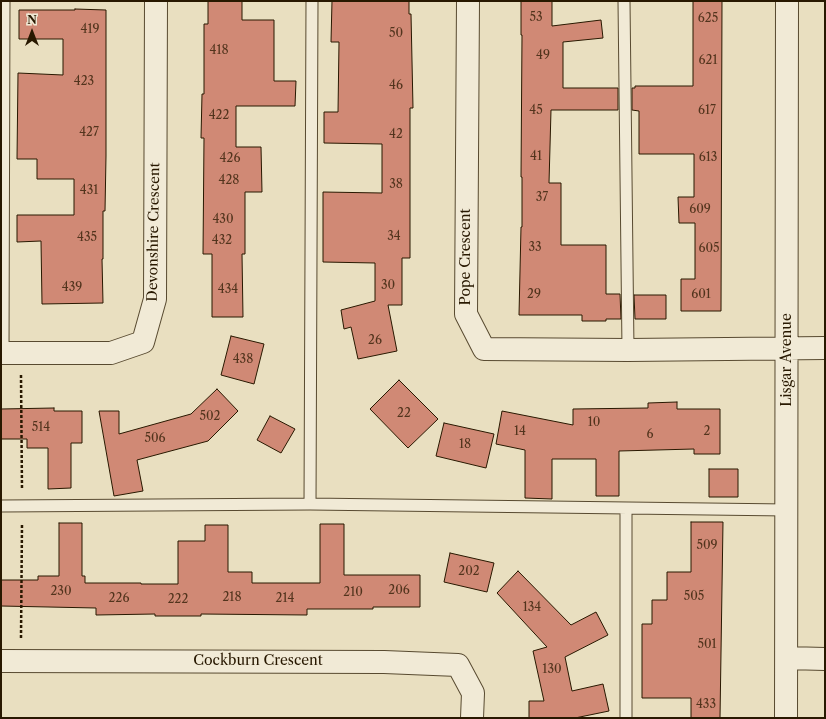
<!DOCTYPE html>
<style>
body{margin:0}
#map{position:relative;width:826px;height:719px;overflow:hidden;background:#e9dfc0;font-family:"Libre Caslon Text",serif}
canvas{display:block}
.frame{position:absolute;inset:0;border:2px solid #281800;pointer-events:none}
.north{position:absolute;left:12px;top:12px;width:40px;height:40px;-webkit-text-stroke:3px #f1ead6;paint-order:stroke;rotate:0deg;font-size:11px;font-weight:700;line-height:16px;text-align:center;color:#281800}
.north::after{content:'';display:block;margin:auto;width:14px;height:18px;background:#281800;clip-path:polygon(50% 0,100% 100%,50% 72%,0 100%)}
</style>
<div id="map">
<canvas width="826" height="719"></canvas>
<div class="frame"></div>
<div class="north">N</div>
</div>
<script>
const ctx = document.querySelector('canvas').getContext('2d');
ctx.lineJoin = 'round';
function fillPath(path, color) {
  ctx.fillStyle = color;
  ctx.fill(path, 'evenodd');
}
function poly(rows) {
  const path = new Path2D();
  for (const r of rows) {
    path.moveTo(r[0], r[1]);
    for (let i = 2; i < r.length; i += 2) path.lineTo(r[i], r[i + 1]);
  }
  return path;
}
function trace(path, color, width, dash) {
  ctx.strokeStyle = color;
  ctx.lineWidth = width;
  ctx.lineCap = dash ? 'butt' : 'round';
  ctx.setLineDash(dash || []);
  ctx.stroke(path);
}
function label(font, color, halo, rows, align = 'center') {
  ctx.font = font + ' "Libre Caslon Text",serif';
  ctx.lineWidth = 3.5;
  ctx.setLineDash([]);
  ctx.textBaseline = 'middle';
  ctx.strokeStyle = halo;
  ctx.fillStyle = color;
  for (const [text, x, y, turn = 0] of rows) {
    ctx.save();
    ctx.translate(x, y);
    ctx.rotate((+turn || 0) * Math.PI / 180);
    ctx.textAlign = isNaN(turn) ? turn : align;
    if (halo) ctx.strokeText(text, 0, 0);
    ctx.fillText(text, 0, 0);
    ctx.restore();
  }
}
const building = poly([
 [208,1,242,1,242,20,274,20,274,81,296,81,295,106,236,106,236,147,261,147,262,192,245,192,245,254,242,254,243,317,212,317,212,254,203,254,204,138,201,138,202,94,204,94,204,24,208,24,208,1],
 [332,1,409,1,409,14,411,14,413,108,410,108,410,258,402,258,402,305,388,305,397,351,358,359,351,327,344,329,341,310,375,301,375,263,323,262,323,192,382,193,382,144,324,143,324,112,338,112,339,42,331,42,332,1],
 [521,1,552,1,552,26,601,20,603,38,563,42,563,88,618,88,618,110,551,110,549,183,561,183,561,245,606,245,606,294,620,294,621,319,606,319,606,321,582,321,582,315,519,315,521,227,522,227,522,177,521,177,522,35,521,35,521,1],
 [693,1,722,1,721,311,681,311,681,279,695,279,695,223,679,223,678,197,694,197,694,154,639,154,639,111,632,110,632,88,635,88,635,86,693,86,693,1],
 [75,9,106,10,106,156,105,211,103,211,103,259,102,259,103,303,42,304,41,241,17,242,17,215,74,215,74,179,37,179,37,159,17,159,18,73,63,75,63,39,19,39,19,10,75,10,75,9],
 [634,295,666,295,666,319,635,319,634,295],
 [231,336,264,344,254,384,221,375,231,336],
 [399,380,438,419,408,448,370,409,399,380],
 [217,389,238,411,208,441,137,460,143,491,114,496,99,411,119,411,119,434,191,414,217,389],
 [677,402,677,409,720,409,720,454,694,454,694,449,619,451,619,496,596,496,596,459,552,459,552,499,525,498,525,450,496,444,502,411,573,425,573,409,648,408,648,403,677,402],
 [54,408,54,411,82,411,82,443,71,443,71,488,48,489,48,448,27,448,27,439,1,439,1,409,54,408],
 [270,416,295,429,281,453,257,440,270,416],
 [444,423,494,434,486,468,436,456,444,423],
 [709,469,738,469,738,497,709,497,709,469],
 [691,522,723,522,720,718,691,718,691,698,642,698,642,624,652,624,652,600,667,600,667,572,691,572,691,522],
 [59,523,82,523,82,576,85,576,85,583,141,583,141,584,178,584,178,541,205,541,205,525,228,525,228,572,252,572,252,583,320,583,320,524,344,524,344,575,420,575,420,607,373,607,373,609,307,609,307,615,201,614,201,616,155,616,155,614,96,615,96,608,1,606,1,580,38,580,38,576,59,576,59,523],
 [450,553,494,563,487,592,444,582,450,553],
 [518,571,571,625,596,612,608,635,565,657,572,691,603,684,609,711,575,718,529,718,529,701,544,701,533,651,547,647,497,593,518,571]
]);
fillPath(building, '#d08975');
trace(building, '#281800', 1);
const service = poly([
 [624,1,628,350],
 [3,353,4,1],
 [310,504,312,1],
 [1,506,310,504,787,510],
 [626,508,626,718]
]);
const minor = poly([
 [468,1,466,314,484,349,628,350,825,348],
 [1,353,111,353,143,342,155,299,156,1],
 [787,658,825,659],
 [1,661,384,662,458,665,473,693,472,718],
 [786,718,787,1]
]);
trace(service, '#584a30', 13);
trace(minor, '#584a30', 24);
trace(poly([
 [21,375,22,490],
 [21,638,22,523]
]), '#281800', 2.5, [3, 2]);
trace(service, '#f1ead6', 11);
trace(minor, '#f1ead6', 22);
label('12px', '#52341d', null, [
 ["53",536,18],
 ["625",708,19],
 ["419",90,30],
 ["50",396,34],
 ["418",219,51],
 ["49",543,56],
 ["621",708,61],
 ["423",84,82],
 ["46",396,86],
 ["45",536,111],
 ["617",707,111],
 ["422",219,116],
 ["427",89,133],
 ["42",396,135],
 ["41",536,157],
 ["613",708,158],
 ["426",230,159],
 ["428",229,181],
 ["38",396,185],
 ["431",89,191],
 ["37",542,198],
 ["609",700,210],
 ["430",223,220],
 ["34",394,237],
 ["435",87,238],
 ["432",222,241],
 ["33",535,248],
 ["605",709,249],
 ["30",388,286],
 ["439",72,288],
 ["434",228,290],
 ["29",534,295],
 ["601",701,295],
 ["26",375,341],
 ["438",243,360],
 ["22",404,414],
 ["502",210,417],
 ["10",594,423],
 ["514",41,428],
 ["14",520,432],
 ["2",707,432],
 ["6",650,435],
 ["506",155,439],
 ["18",465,445],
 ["509",707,546],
 ["202",469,572],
 ["206",399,591],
 ["230",61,592],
 ["210",353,593],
 ["505",694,597],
 ["218",232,598],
 ["226",119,599],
 ["214",285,599],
 ["222",178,600],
 ["134",532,608],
 ["501",707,645],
 ["130",552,670],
 ["433",706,705]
]);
label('14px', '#281800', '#f1ead6', [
 ["Devonshire Crescent",154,232,-89],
 ["Pope Crescent",466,257,-90],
 ["Lisgar Avenue",787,360,-90],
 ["Cockburn Crescent",258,661]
]);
</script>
